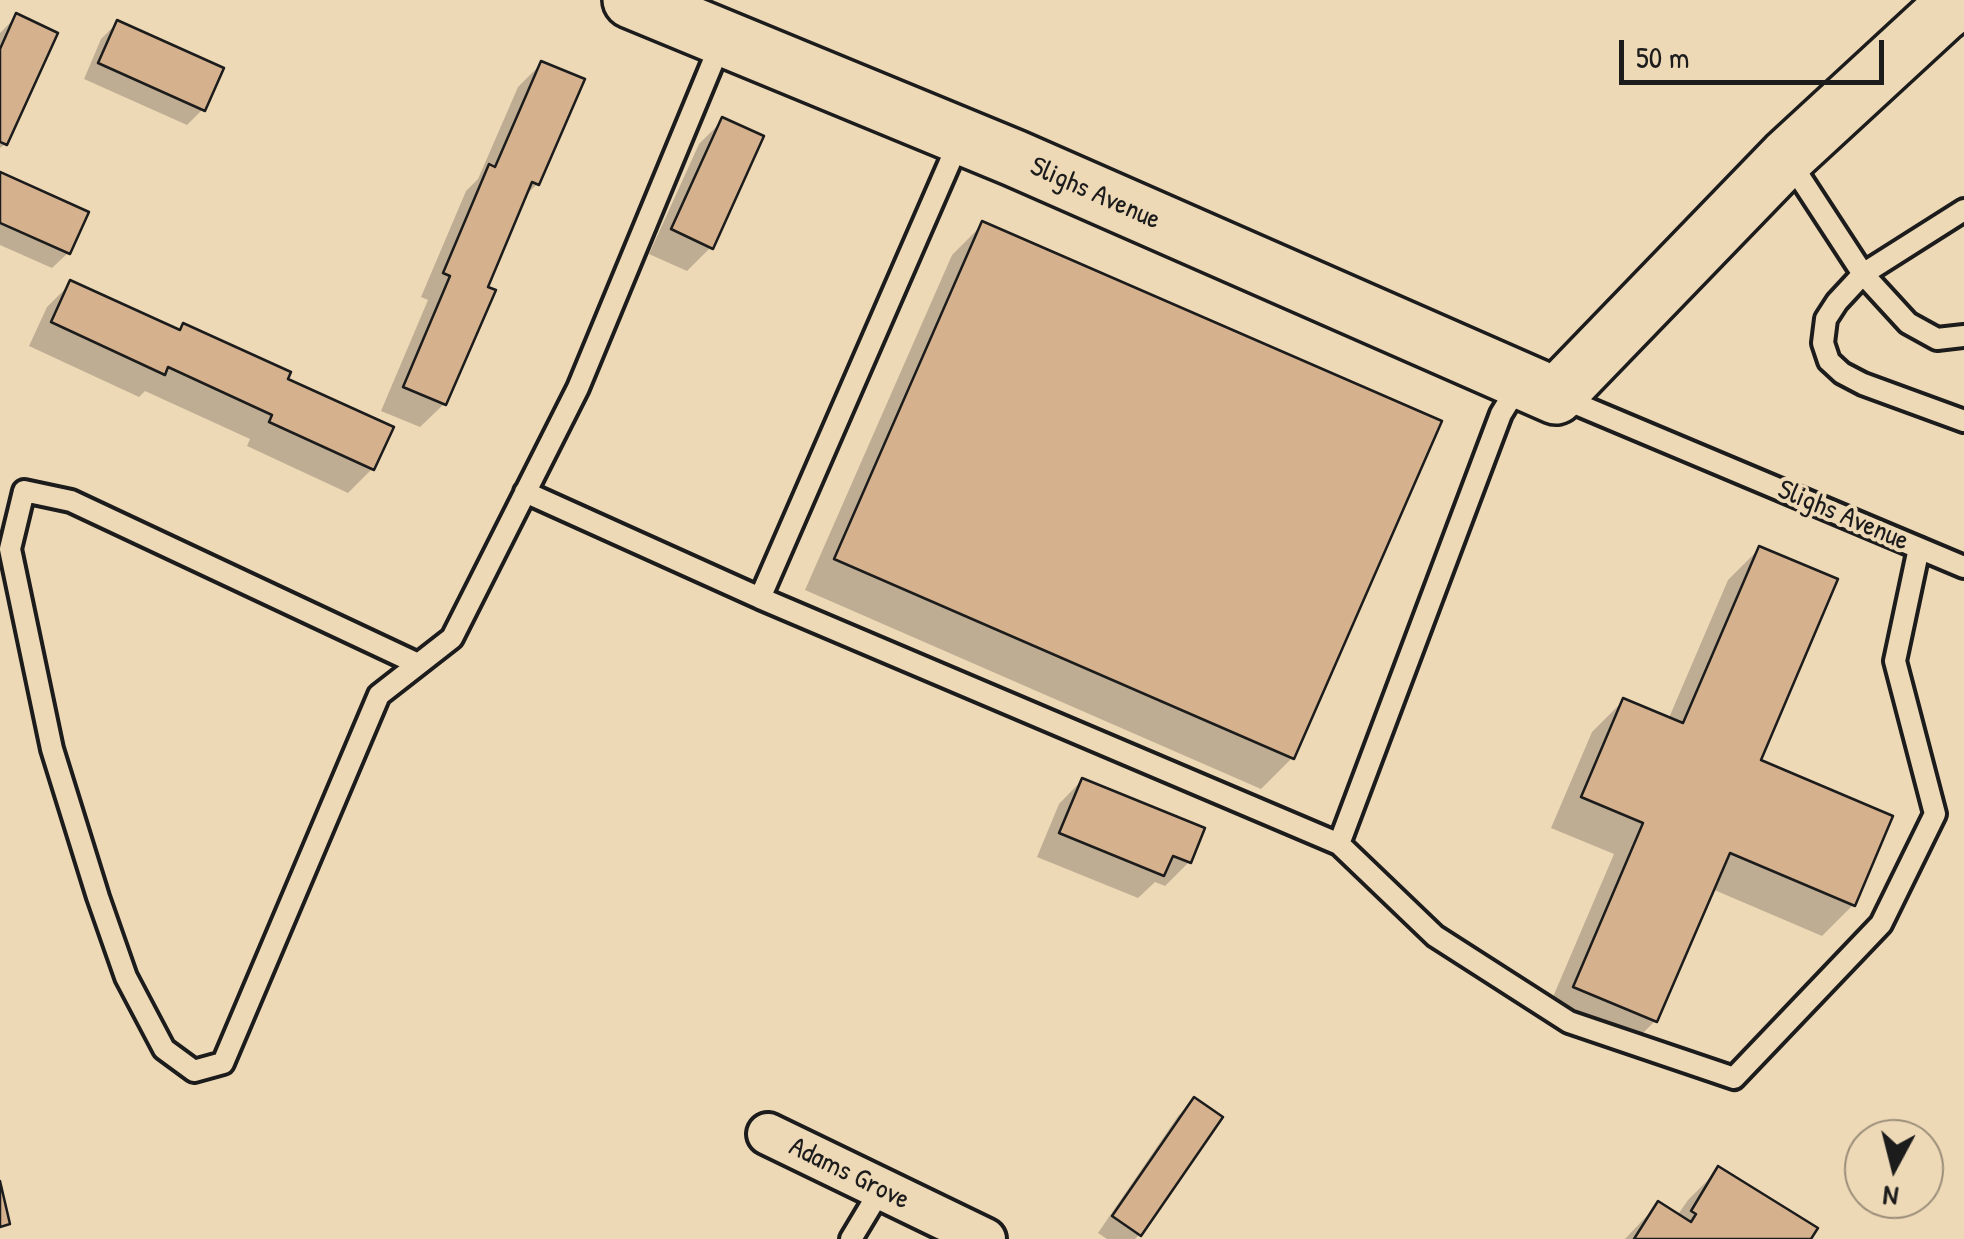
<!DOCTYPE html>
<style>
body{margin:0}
#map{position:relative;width:1964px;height:1239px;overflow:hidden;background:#eed9b7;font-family:"Patrick Hand",sans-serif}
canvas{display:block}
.north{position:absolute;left:1844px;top:1119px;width:100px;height:100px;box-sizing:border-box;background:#eed9b7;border:2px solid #9a8d79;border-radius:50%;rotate:187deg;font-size:28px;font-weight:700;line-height:40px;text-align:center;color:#1c1c1c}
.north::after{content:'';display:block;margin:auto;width:35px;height:45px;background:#1c1c1c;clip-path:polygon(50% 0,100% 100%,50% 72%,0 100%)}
.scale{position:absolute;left:1619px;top:40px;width:265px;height:45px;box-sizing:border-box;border:5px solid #1c1c1c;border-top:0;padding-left:12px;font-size:30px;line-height:35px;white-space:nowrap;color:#1c1c1c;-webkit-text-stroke:8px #eed9b7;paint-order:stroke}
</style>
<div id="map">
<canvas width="1964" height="1239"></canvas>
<div class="north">N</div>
<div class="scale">50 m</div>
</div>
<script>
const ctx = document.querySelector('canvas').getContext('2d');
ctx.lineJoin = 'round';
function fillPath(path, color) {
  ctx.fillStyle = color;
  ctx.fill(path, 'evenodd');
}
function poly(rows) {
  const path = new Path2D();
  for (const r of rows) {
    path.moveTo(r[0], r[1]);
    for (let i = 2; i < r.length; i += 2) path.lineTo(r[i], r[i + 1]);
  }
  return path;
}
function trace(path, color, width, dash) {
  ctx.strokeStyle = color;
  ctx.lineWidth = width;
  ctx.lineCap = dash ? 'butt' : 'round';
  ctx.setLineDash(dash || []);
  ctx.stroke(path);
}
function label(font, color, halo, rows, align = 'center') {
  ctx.font = font + ' "Patrick Hand",sans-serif';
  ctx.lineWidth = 8;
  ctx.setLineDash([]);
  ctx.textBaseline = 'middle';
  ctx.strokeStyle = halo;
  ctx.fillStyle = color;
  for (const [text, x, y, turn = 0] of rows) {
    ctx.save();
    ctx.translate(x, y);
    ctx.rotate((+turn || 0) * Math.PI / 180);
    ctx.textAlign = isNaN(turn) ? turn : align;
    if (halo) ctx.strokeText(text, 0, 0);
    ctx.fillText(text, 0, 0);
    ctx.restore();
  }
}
fillPath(poly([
 [17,16,5,144,0,148,0,33],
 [117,23,203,109,187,125,84,79,101,39],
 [541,64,537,184,523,198,485,288,444,404,420,427,381,411,428,300,421,297,466,191,478,179,518,87],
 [723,120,711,247,687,271,649,254,699,144],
 [0,175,68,253,52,268,0,245],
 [983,224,1292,758,1261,789,805,590,952,255],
 [71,283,178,332,184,326,285,380,372,469,348,493,247,446,250,439,145,391,139,397,29,346,47,307],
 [1759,549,1757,761,1853,905,1822,936,1712,889,1655,1021,1624,1052,1544,1018,1614,854,1551,828,1592,732,1623,701,1668,720,1728,580],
 [1082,780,1189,862,1165,886,1155,882,1138,898,1037,857,1059,804],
 [1194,1100,1139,1235,1135,1239,1107,1239,1098,1233,1178,1116],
 [1719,1169,1808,1239,1625,1239,1658,1204,1677,1216,1688,1200]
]), '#0003');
const building = poly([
 [16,13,58,33,7,145,0,142,0,49,16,13],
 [117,20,224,68,205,111,98,63,117,20],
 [541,61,585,79,539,185,532,182,488,287,496,290,446,405,403,387,450,276,443,273,489,164,495,167,541,61],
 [722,117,764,136,713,249,671,229,722,117],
 [0,172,89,212,70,254,0,223,0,172],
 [982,221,1442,421,1294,759,834,559,982,221],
 [70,280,180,330,183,323,291,372,288,379,394,427,374,470,269,422,272,415,168,367,165,375,51,322,70,280],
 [1759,546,1838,579,1761,760,1893,816,1855,906,1730,853,1657,1022,1573,987,1643,823,1581,797,1623,698,1683,723,1759,546],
 [1082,778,1205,828,1191,863,1173,856,1164,876,1059,833,1082,778],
 [1194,1097,1223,1117,1141,1236,1112,1216,1194,1097],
 [1718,1166,1818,1228,1811,1239,1634,1239,1658,1201,1691,1222,1696,1214,1691,1211,1718,1166],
 [0,1181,10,1224,0,1227,0,1181]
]);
fillPath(building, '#d5b28d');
trace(building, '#1c1c1c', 2.5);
const lane = poly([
 [960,139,760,598,1339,844,1501,414,1520,383],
 [1788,159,1863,274,1837,302,1826,319,1823,343,1829,361,1842,373,1863,384,1964,421],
 [1964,210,1863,274,1908,323,1937,339,1964,336],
 [1560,397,1964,567],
 [525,492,760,598],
 [418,664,71,501,24,491,10,549,52,749,98,897,126,977,164,1049,194,1071,223,1063,379,695,452,638,578,388,722,40],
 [1339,844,1435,936,1569,1022,1734,1078,1881,924,1935,814,1895,661,1919,548],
 [851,1239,881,1189]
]);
const street = poly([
 [768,1134,985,1239]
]);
const secondary = poly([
 [631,0,1014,158,1556,396,1787,157,1942,14,1960,0]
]);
trace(lane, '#1c1c1c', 28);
trace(street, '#1c1c1c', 48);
trace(secondary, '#1c1c1c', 62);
trace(lane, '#eed9b7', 20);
trace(street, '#eed9b7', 40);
trace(secondary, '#eed9b7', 55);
label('28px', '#1c1c1c', '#eed9b7', [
 ["Slighs Avenue",1095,194,24],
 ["Slighs Avenue",1843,516,23],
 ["Adams Grove",849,1174,26]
]);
</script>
